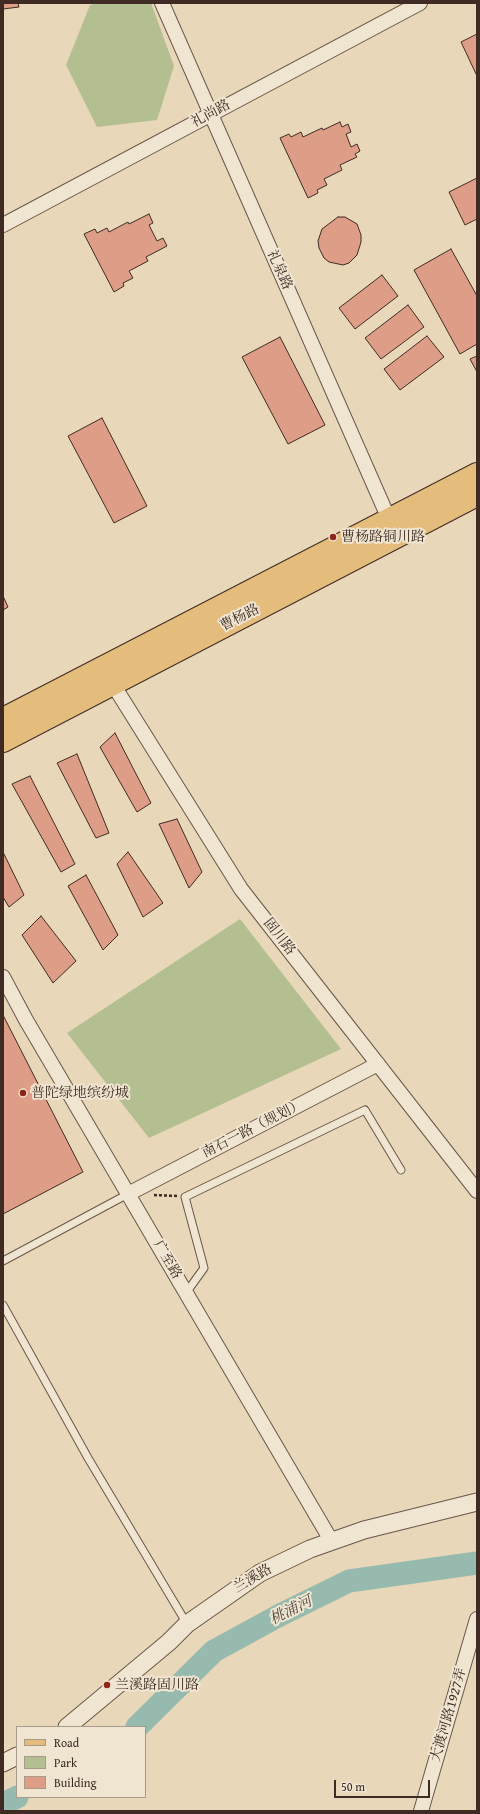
<!DOCTYPE html>
<meta charset="utf-8">
<style>
body{margin:0}
#map{position:relative;width:480px;height:1814px;overflow:hidden;background:#e8d7b8;font-family:"Gentium Book Plus",serif}
canvas{display:block}
.frame{position:absolute;inset:0;border:4px solid #3f2b24;pointer-events:none}
.legend{position:absolute;left:16px;top:1726px;width:130px;height:72px;box-sizing:border-box;background:#f0e5d1;border:1px solid #a99b8c;margin:0;padding:5px 7px;list-style:none;font-size:12px;color:#3f2b24}
.legend li{display:flex;align-items:center;gap:8px;height:20px}
.legend b{width:20px;border:1px solid #a99b8c}
.scale{position:absolute;left:334px;top:1780px;width:96px;height:18px;box-sizing:border-box;border:2px solid #3f2b24;border-top:0;padding-left:5px;font-size:12px;line-height:14px;white-space:nowrap;color:#3f2b24;-webkit-text-stroke:3px #f0e5d1;paint-order:stroke}
</style>
<div id="map">
<canvas width="480" height="1814"></canvas>
<div class="frame"></div>
<ul class="legend">
<li><b style="height:5px;background:#e4bc7c"></b>Road</li>
<li><b style="height:11px;background:#b3bf91"></b>Park</li>
<li><b style="height:11px;background:#de9d87"></b>Building</li>
</ul>
<div class="scale">50 m</div>
</div>
<script>
const ctx = document.querySelector('canvas').getContext('2d');
ctx.lineJoin = 'round';
function fillPath(path, color) {
  ctx.fillStyle = color;
  ctx.fill(path, 'evenodd');
}
function poly(rows) {
  const path = new Path2D();
  for (const r of rows) {
    path.moveTo(r[0], r[1]);
    for (let i = 2; i < r.length; i += 2) path.lineTo(r[i], r[i + 1]);
  }
  return path;
}
function trace(path, color, width, dash) {
  ctx.strokeStyle = color;
  ctx.lineWidth = width;
  ctx.lineCap = dash ? 'butt' : 'round';
  ctx.setLineDash(dash || []);
  ctx.stroke(path);
}
function label(font, color, halo, rows, align = 'center') {
  ctx.font = font + ' "Gentium Book Plus","Noto Serif SC",serif';
  ctx.lineWidth = 4;
  ctx.setLineDash([]);
  ctx.textBaseline = 'middle';
  ctx.strokeStyle = halo;
  ctx.fillStyle = color;
  for (const [text, x, y, turn = 0] of rows) {
    ctx.save();
    ctx.translate(x, y);
    ctx.rotate((+turn || 0) * Math.PI / 180);
    ctx.textAlign = isNaN(turn) ? turn : align;
    if (halo) ctx.strokeText(text, 0, 0);
    ctx.fillText(text, 0, 0);
    ctx.restore();
  }
}
fillPath(poly([
 [98,3,151,3,174,66,157,120,97,127,66,65,90,5],
 [240,919,341,1049,149,1138,67,1033]
]), '#b3bf91');
trace(poly([
 [137,1727,214,1651,280,1615,349,1581,477,1563],
 [3,1804,17,1797]
]), '#97baae', 23);
const building = poly([
 [3,3,18,3,19,7,3,9,3,3],
 [477,34,477,76,461,42,477,34],
 [340,122,342,127,348,124,351,132,346,134,351,147,357,144,360,151,355,154,357,157,340,165,342,170,324,179,327,185,317,190,318,193,308,198,280,138,289,134,291,137,301,132,303,137,322,128,323,130,340,122],
 [477,178,477,219,465,225,449,192,477,178],
 [149,214,153,223,149,225,157,241,163,238,167,246,146,257,148,261,129,271,133,278,123,283,124,286,114,292,84,234,95,229,97,233,107,228,109,232,128,222,129,224,149,214],
 [338,217,345,217,357,224,361,235,361,242,357,255,349,263,343,265,329,262,324,258,319,248,318,241,322,229,338,217],
 [451,249,477,296,477,344,460,354,414,270,451,249],
 [382,275,398,296,355,329,339,308,382,275],
 [408,305,424,327,381,359,365,338,408,305],
 [427,336,444,357,400,390,384,369,427,336],
 [280,337,325,425,288,444,242,357,280,337],
 [477,356,477,372,470,359,477,356],
 [102,418,147,506,114,523,68,436,102,418],
 [3,596,8,607,3,610,3,596],
 [115,733,151,803,137,812,100,747,115,733],
 [77,754,109,833,96,838,57,763,77,754],
 [30,776,75,864,61,872,12,784,30,776],
 [177,819,202,872,189,888,159,824,177,819],
 [3,852,24,895,9,907,3,897,3,852],
 [128,852,163,903,143,917,117,864,128,852],
 [86,875,118,935,103,950,68,886,86,875],
 [41,916,76,961,53,983,22,935,41,916],
 [3,1015,83,1172,3,1214,3,1015]
]);
fillPath(building, '#de9d87');
trace(building, '#3f2b24', 1);
const service = poly([
 [3,1261,128,1194],
 [186,1293,204,1268,185,1197,365,1110,401,1170],
 [3,1305,88,1458,187,1624]
]);
const minor = poly([
 [162,3,392,526],
 [3,225,420,3],
 [109,678,241,889,477,1191],
 [3,977,26,1020,332,1542],
 [128,1194,378,1064],
 [421,1811,477,1619]
]);
const tertiary = poly([
 [67,1727,169,1642,187,1624,260,1573,310,1549,364,1530,477,1502],
 [3,1763,17,1756]
]);
const primary = poly([
 [3,719,477,474],
 [3,741,477,495]
]);
trace(service, '#695649', 9);
trace(minor, '#695649', 16);
trace(tertiary, '#695649', 19);
trace(primary, '#3f2b24', 24);
trace(poly([
 [154,1195,177,1196]
]), '#3f2b24', 2.5, [3, 2]);
trace(service, '#f0e5d1', 7);
trace(minor, '#f0e5d1', 14);
trace(tertiary, '#f0e5d1', 17);
trace(primary, '#e4bc7c', 22);
for (const [x, y, r, color] of [
 [333,537,4,"#8f2418"],
 [23,1093,4,"#8f2418"],
 [107,1685,4,"#8f2418"]
]) {
  const dot = new Path2D();
  dot.arc(x, y, r, 0, 2 * Math.PI);
  ctx.fillStyle = color;
  ctx.fill(dot);
  trace(dot, '#f0e5d1', 1.5);
}
label('14px', '#3f2b24', '#f0e5d1', [
 ["礼尚路",211,114,-28],
 ["礼泉路",279,270,66],
 ["曹杨路",240,618,-27],
 ["固川路",279,937,52],
 ["南石一路（规划）",253,1129,-27],
 ["广至路",167,1260,60],
 ["兰溪路",253,1579,-31],
 ["大渡河路1927弄",449,1715,-74]
]);
label('14px', '#3f2b24', '#f0e5d1', [
 ["曹杨路铜川路",341,537],
 ["普陀绿地缤纷城",31,1093],
 ["兰溪路固川路",115,1685]
], 'left');
label('italic 15px', '#514840', '#f0e5d1', [
 ["桃浦河",291,1611,-27]
]);
</script>
